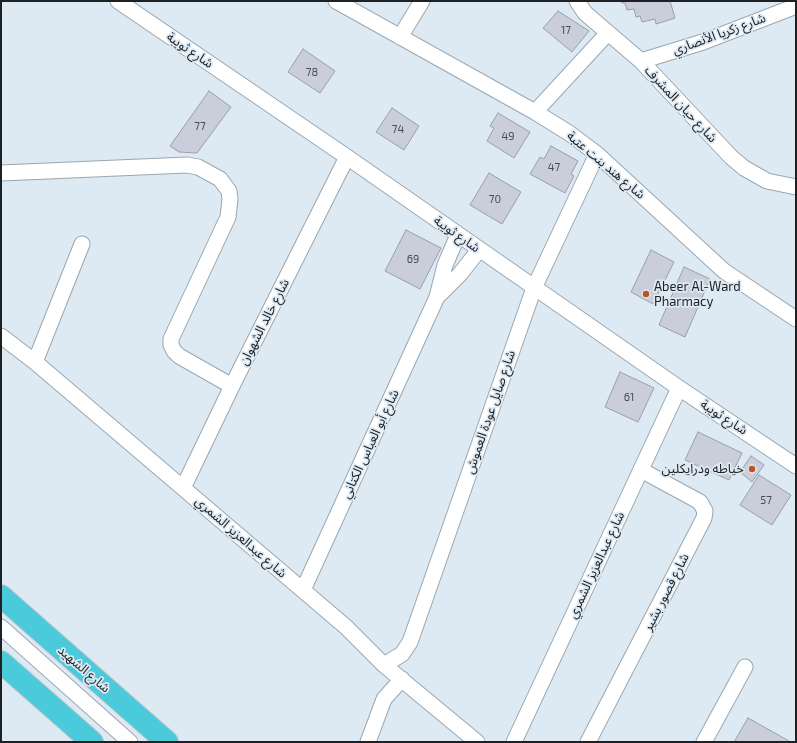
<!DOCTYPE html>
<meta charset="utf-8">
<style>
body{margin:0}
#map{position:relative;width:797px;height:743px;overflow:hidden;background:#dde9f3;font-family:"Exo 2",sans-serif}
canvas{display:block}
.frame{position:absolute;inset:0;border:2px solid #1d2124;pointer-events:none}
</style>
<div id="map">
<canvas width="797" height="743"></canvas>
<div class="frame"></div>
</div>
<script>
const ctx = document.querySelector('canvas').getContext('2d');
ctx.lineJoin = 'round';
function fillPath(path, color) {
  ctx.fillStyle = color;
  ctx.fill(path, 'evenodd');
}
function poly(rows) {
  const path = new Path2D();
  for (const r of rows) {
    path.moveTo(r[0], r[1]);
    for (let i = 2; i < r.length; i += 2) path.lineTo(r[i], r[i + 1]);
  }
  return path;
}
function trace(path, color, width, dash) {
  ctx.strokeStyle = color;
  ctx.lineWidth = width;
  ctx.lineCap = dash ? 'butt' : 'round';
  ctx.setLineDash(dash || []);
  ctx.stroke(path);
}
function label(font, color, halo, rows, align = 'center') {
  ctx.font = font + ' "Exo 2","Noto Sans Arabic",sans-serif';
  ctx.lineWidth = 3.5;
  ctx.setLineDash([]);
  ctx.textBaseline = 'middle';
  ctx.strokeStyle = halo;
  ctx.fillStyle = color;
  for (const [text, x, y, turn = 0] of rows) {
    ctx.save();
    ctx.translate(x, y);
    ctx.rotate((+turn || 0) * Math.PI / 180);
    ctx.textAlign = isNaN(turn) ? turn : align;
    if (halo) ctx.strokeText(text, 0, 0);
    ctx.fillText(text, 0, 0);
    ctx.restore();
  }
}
const building = poly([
 [622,1,670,1,675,18,656,24,655,19,642,22,640,16,636,17,634,9,627,10,625,3,622,3,622,1],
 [558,11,589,31,572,52,543,28,558,11],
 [303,49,335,71,320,93,288,72,303,49],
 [209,91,231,107,197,153,179,152,170,146,209,91],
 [392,108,419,126,404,150,376,132,392,108],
 [498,113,530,132,514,158,487,141,494,128,490,126,498,113],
 [551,146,578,161,571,174,574,176,565,193,530,174,540,157,544,159,551,146],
 [489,173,521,192,502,224,470,205,489,173],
 [406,230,441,248,420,289,385,271,406,230],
 [651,250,674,262,653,304,631,292,651,250],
 [684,267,710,279,685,337,659,325,684,267],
 [620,372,654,388,638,422,605,407,620,372],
 [698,432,742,453,729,480,685,460,698,432],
 [751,456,764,465,752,482,740,472,751,456],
 [759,475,791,495,772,525,740,505,759,475],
 [748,718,789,741,789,742,734,742,748,718]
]);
fillPath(building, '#cacedb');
trace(building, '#9a9eaa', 1);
const minor = poly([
 [118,1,347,157,679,388,796,466],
 [336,1,535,112,569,133,597,154,724,271,796,319],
 [577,1,585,13,641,61,731,157,744,168,767,181,796,187],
 [400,37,422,1],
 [641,61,703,42,791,8,796,4],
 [535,112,607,34],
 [1,173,187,165,198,167,220,179,229,191,230,199,228,217,171,339,171,345,174,351,179,356,232,386],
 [437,297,460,274,479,250],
 [1,336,35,362,183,488,346,627,384,665,477,742],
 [35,362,82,244],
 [183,488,232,386,347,157],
 [303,590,437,297,445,265,458,235],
 [1,627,130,742],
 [384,665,402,654,410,642,534,288,597,154],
 [368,742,384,699,402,679],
 [514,742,679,388],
 [588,742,704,518,705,511,700,502,641,470],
 [704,742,745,667]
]);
const highway = poly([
 [1,596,167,742],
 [1,662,92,742]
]);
trace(minor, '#9ba7af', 17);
trace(highway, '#c9caca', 24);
trace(minor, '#fff', 15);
trace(highway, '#4acada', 22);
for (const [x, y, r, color] of [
 [646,294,4,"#bb5528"],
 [752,469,4,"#bb5528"]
]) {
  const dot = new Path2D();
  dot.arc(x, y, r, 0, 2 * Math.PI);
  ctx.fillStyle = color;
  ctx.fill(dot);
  trace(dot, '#dde9f3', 1.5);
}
label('11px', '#484c52', null, [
 ["17",566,30],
 ["78",312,72],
 ["77",200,126],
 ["74",398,129],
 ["49",508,136],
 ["47",554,167],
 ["70",495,199],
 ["69",413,259],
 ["61",629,397],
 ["57",766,500]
]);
label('13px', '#1d2124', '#dde9f3', [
 ["شارع زكريا الأنصاري",719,34,-20],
 ["شارع ثويبة",190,50,34],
 ["شارع حيان المشرف",681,104,47],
 ["شارع هند بنت عتبة",606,165,40],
 ["شارع ثويبة",457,234,35],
 ["شارع خالد الشهوان",264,322,-63],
 ["شارع صايل عودة العموش",490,412,-71],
 ["شارع ثويبة",724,417,33],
 ["شارع أبو العباس الكتاني",370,444,-65],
 ["شارع عبدالعزيز الشمري",241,537,41],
 ["شارع عبدالعزيز الشمري",596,565,-65],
 ["شارع قصور بشير",666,592,-63],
 ["شارع الشهيد",84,669,41]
]);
label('13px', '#1d2124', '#dde9f3', [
 ["Abeer Al-Ward",654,287],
 ["Pharmacy",654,302],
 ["خياطه ودرايكلين",744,469,"right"]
], 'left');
</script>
